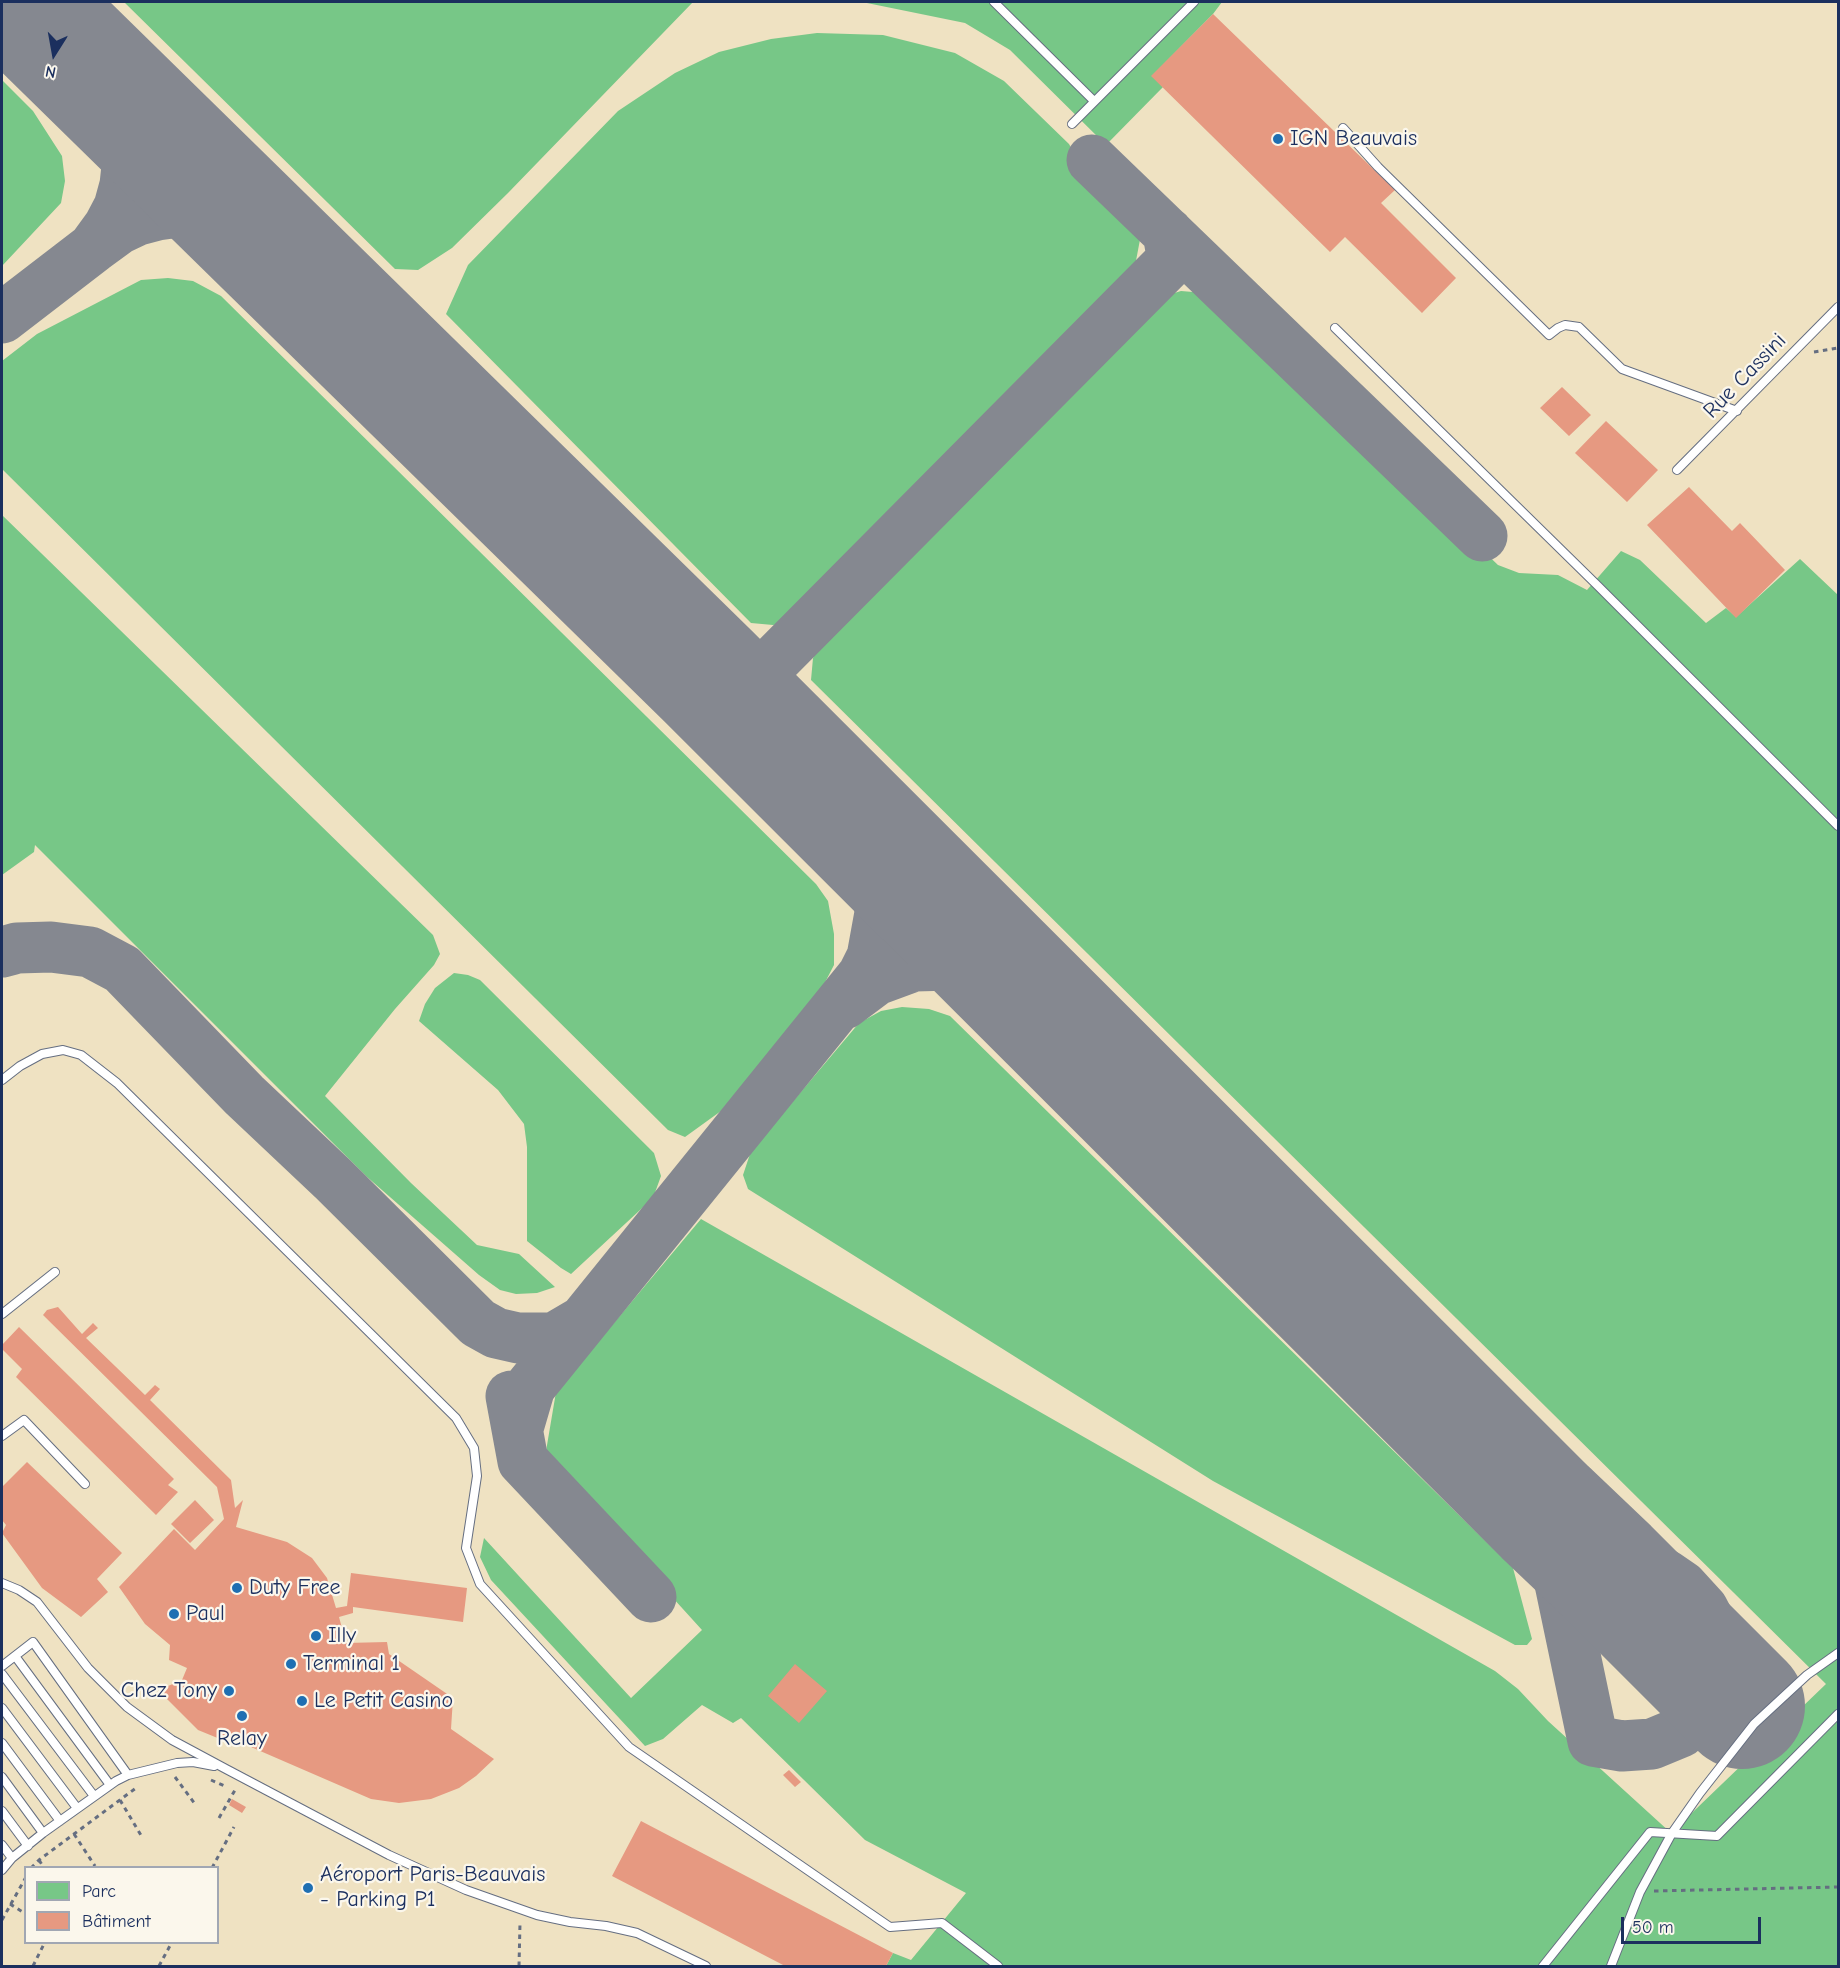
<!DOCTYPE html>
<meta charset="utf-8">
<style>
body{margin:0}
#map{position:relative;width:1840px;height:1968px;overflow:hidden;background:#efe2c2;font-family:"Comic Neue",sans-serif}
canvas{display:block}
.frame{position:absolute;inset:0;border:3px solid #1b2f5e;pointer-events:none}
.legend{position:absolute;left:24px;top:1866px;width:195px;height:78px;box-sizing:border-box;background:#fbf7ec;border:2px solid #a1a7b3;margin:0;padding:8px 10px;list-style:none;font-size:18px;color:#1b2f5e}
.legend li{display:flex;align-items:center;gap:12px;height:30px}
.legend b{width:30px;border:2px solid #a1a7b3}
.north{position:absolute;left:24px;top:24px;width:60px;height:60px;-webkit-text-stroke:4px #fbf7ec;paint-order:stroke;rotate:191deg;font-size:16px;font-weight:700;line-height:24px;text-align:center;color:#1b2f5e}
.north::after{content:'';display:block;margin:auto;width:21px;height:27px;background:#1b2f5e;clip-path:polygon(50% 0,100% 100%,50% 72%,0 100%)}
.scale{position:absolute;left:1621px;top:1917px;width:140px;height:27px;box-sizing:border-box;border:3px solid #1b2f5e;border-top:0;padding-left:8px;font-size:18px;line-height:21px;white-space:nowrap;color:#1b2f5e;-webkit-text-stroke:4px #fbf7ec;paint-order:stroke}
</style>
<div id="map">
<canvas width="1840" height="1968"></canvas>
<div class="frame"></div>
<ul class="legend">
<li><b style="height:16px;background:#77c787"></b>Parc</li>
<li><b style="height:16px;background:#e69981"></b>Bâtiment</li>
</ul>
<div class="north">N</div>
<div class="scale">50 m</div>
</div>
<script>
const ctx = document.querySelector('canvas').getContext('2d');
ctx.lineJoin = 'round';
function fillPath(path, color) {
  ctx.fillStyle = color;
  ctx.fill(path, 'evenodd');
}
function poly(rows) {
  const path = new Path2D();
  for (const r of rows) {
    path.moveTo(r[0], r[1]);
    for (let i = 2; i < r.length; i += 2) path.lineTo(r[i], r[i + 1]);
  }
  return path;
}
function trace(path, color, width, dash) {
  ctx.strokeStyle = color;
  ctx.lineWidth = width;
  ctx.lineCap = dash ? 'butt' : 'round';
  ctx.setLineDash(dash || []);
  ctx.stroke(path);
}
function label(font, color, halo, rows, align = 'center') {
  ctx.font = font + ' "Comic Neue",sans-serif';
  ctx.lineWidth = 4.5;
  ctx.setLineDash([]);
  ctx.textBaseline = 'middle';
  ctx.strokeStyle = halo;
  ctx.fillStyle = color;
  for (const [text, x, y, turn = 0] of rows) {
    ctx.save();
    ctx.translate(x, y);
    ctx.rotate((+turn || 0) * Math.PI / 180);
    ctx.textAlign = isNaN(turn) ? turn : align;
    if (halo) ctx.strokeText(text, 0, 0);
    ctx.fillText(text, 0, 0);
    ctx.restore();
  }
}
fillPath(poly([
 [124,2,693,2,508,193,452,248,418,270,395,269],
 [862,2,1222,2,1213,14,1152,76,1163,87,1106,145,1010,50,965,23],
 [817,33,883,35,955,53,1004,81,1069,144,1083,169,1142,229,1135,266,1110,302,821,596,788,623,773,625,751,623,446,314,468,265,618,111,675,73,719,52,771,39],
 [2,80,33,111,62,156,65,181,61,203,2,266],
 [168,278,193,281,221,296,816,884,828,901,834,934,834,965,819,994,721,1111,685,1137,668,1130,2,469,2,361,37,334,141,280],
 [1181,291,1205,293,1254,338,1288,364,1498,565,1519,573,1558,575,1587,590,1621,551,1640,560,1706,623,1726,608,1736,617,1800,559,1838,595,1838,1966,886,1966,893,1953,911,1960,966,1893,865,1840,741,1718,733,1723,702,1705,663,1739,645,1746,491,1580,480,1557,484,1538,631,1698,702,1630,545,1457,556,1392,701,1219,1495,1671,1518,1689,1548,1721,1671,1833,1826,1684,811,680,813,658,830,629,1124,328,1161,297],
 [2,515,433,935,440,954,434,965,395,1009,325,1096,411,1183,477,1245,519,1254,555,1287,537,1293,516,1294,500,1290,479,1275,366,1176,35,845,34,852,2,875],
 [454,973,468,975,480,980,654,1153,661,1176,653,1198,571,1274,561,1268,527,1241,527,1147,524,1124,498,1090,419,1021,425,1004,435,988],
 [902,1007,929,1009,950,1016,1513,1568,1532,1639,1527,1645,1515,1645,1213,1481,748,1189,743,1175,751,1151,859,1023,881,1011]
]), '#77c787');
trace(poly([
 [1092,160,1482,536],
 [93,248,119,229,138,220,157,215,179,212,199,213,215,217,243,228,262,239],
 [2,318,93,248,109,226,119,207,125,185,128,157,125,132,116,107,103,83],
 [708,676,740,681,753,678,764,671,1171,261,1171,250,1168,233],
 [756,726,755,697,757,685,764,671],
 [2,952,17,948,51,947,90,952,122,969,244,1095,333,1179,478,1323,496,1333,518,1338,554,1338,583,1321],
 [844,1004,876,980,914,966,953,965,988,974,1025,991],
 [511,1396,523,1461,651,1597],
 [518,1428,530,1387,863,975,872,957,880,913,877,882,865,832],
 [1545,1512,1593,1741,1622,1746,1652,1744,1681,1732,1699,1714,1712,1688,1718,1658,1715,1632,1703,1609,1682,1586,1666,1575,1639,1568,1607,1571]
]), '#858890', 51);
trace(poly([
 [20,2,708,676,1545,1512,1607,1571,1742,1706]
]), '#858890', 126);
fillPath(poly([
 [1213,14,1395,190,1381,203,1456,278,1422,313,1345,237,1330,252,1151,76],
 [1562,387,1591,415,1569,436,1540,408],
 [1606,421,1658,470,1627,502,1575,453],
 [1689,487,1732,531,1740,523,1785,570,1736,618,1647,525],
 [58,1307,82,1334,93,1323,98,1328,86,1338,145,1395,155,1385,160,1389,150,1400,231,1480,235,1508,243,1500,236,1527,287,1542,312,1558,327,1578,336,1608,347,1606,351,1573,467,1588,463,1622,353,1607,353,1613,339,1617,346,1643,387,1642,389,1654,453,1698,451,1729,494,1759,476,1776,459,1788,431,1799,399,1803,371,1799,221,1734,220,1739,198,1730,164,1696,161,1689,182,1680,187,1668,169,1660,170,1645,145,1624,119,1587,174,1529,195,1550,224,1519,217,1487,43,1315,47,1310],
 [19,1327,174,1479,168,1485,178,1492,156,1515,16,1377,22,1369,2,1349,2,1345],
 [27,1462,122,1553,97,1579,108,1592,81,1617,42,1588,2,1533,6,1525,2,1520,2,1487],
 [195,1500,214,1520,190,1543,171,1524],
 [795,1664,827,1691,799,1723,768,1696],
 [789,1770,801,1782,795,1787,783,1775],
 [232,1799,246,1807,242,1813,229,1805],
 [641,1821,893,1953,886,1966,785,1966,612,1876]
]), '#e69981');
const lane = poly([
 [994,2,1093,100],
 [1072,124,1194,2],
 [1343,128,1378,167,1549,335,1558,328,1565,325,1579,327,1622,369,1737,411],
 [1335,328,1598,586,1838,826],
 [1677,470,1838,307],
 [2,1080,20,1066,42,1054,63,1050,81,1055,117,1083,456,1418,474,1448,477,1476,466,1548,480,1584,629,1747,890,1927,942,1923,998,1966],
 [2,1314,55,1272],
 [2,1436,24,1420,85,1484],
 [2,1583,19,1590,37,1602,88,1668,127,1707,172,1740,226,1769,389,1855,466,1890,537,1915,570,1922,606,1926,637,1933,706,1966],
 [15,1656,110,1785],
 [2,1666,33,1642,128,1775],
 [2,1674,94,1796],
 [2,1708,77,1808],
 [2,1743,60,1821],
 [2,1777,43,1833],
 [2,1811,28,1846],
 [2,1845,12,1858],
 [2,1870,12,1858,43,1833,116,1781,128,1775,177,1763,193,1762,214,1766],
 [1543,1966,1650,1832,1717,1836,1838,1714],
 [1611,1966,1640,1892,1672,1833,1700,1793,1754,1724,1807,1675,1838,1653]
]);
trace(lane, '#656e81', 10);
trace(poly([
 [1814,352,1838,348],
 [175,1777,195,1804],
 [211,1780,227,1787],
 [120,1800,142,1837],
 [219,1818,235,1790],
 [74,1834,95,1866],
 [39,1860,44,1868],
 [31,1868,39,1860,136,1788],
 [212,1868,234,1827],
 [1654,1891,1838,1887],
 [10,1904,26,1914],
 [2,1920,26,1877],
 [33,1966,45,1942],
 [159,1966,172,1942],
 [519,1966,520,1923]
]), '#656e81', 3, [4.5, 4.5]);
trace(lane, '#fff', 8);
for (const [x, y, r, color] of [
 [1278,139,6,"#1f6fb2"],
 [237,1588,6,"#1f6fb2"],
 [174,1614,6,"#1f6fb2"],
 [316,1636,6,"#1f6fb2"],
 [291,1664,6,"#1f6fb2"],
 [229,1691,6,"#1f6fb2"],
 [302,1701,6,"#1f6fb2"],
 [242,1716,6,"#1f6fb2"],
 [308,1888,6,"#1f6fb2"]
]) {
  const dot = new Path2D();
  dot.arc(x, y, r, 0, 2 * Math.PI);
  ctx.fillStyle = color;
  ctx.fill(dot);
  trace(dot, '#fbf7ec', 2);
}
label('22px', '#1b2f5e', '#fbf7ec', [
 ["IGN Beauvais",1290,139],
 ["Duty Free",249,1588],
 ["Paul",186,1614],
 ["Illy",328,1636],
 ["Terminal 1",303,1664],
 ["Chez Tony",217,1691,"right"],
 ["Le Petit Casino",314,1701],
 ["Relay",242,1739,"center"],
 ["Aéroport Paris-Beauvais",320,1875],
 ["- Parking P1",320,1900]
], 'left');
label('22px', '#1b2f5e', '#fbf7ec', [
 ["Rue Cassini",1745,376,-46]
]);
</script>
